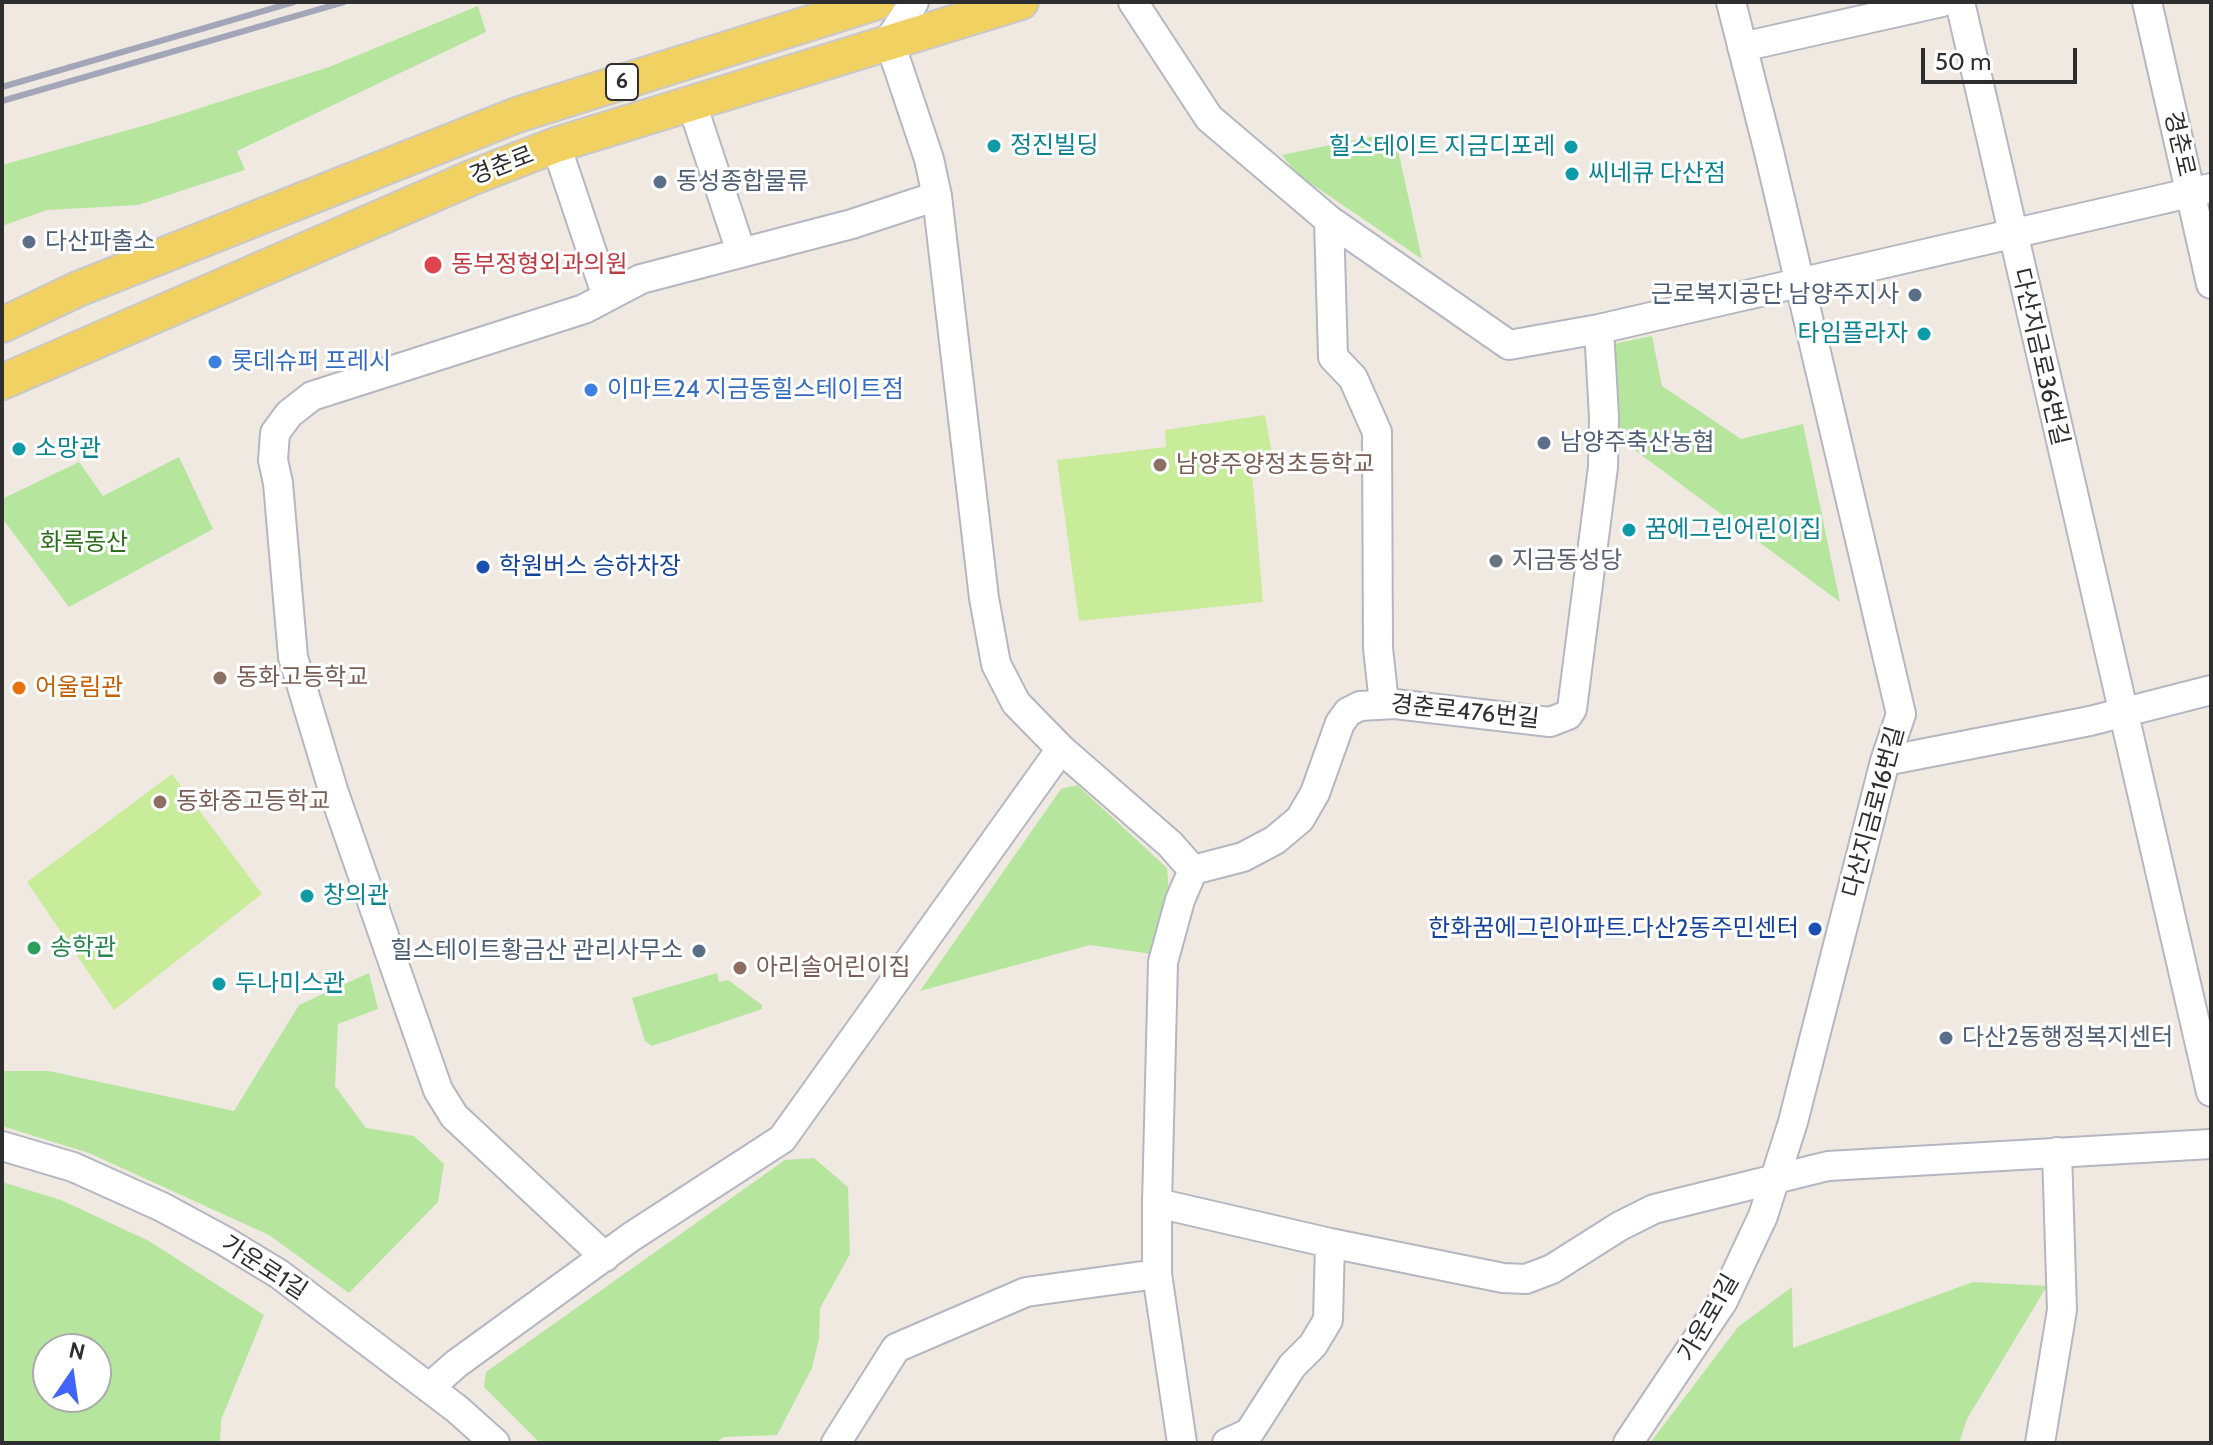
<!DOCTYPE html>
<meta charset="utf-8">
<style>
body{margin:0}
#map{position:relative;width:2213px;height:1445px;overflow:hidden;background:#efe9e1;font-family:Cabin,sans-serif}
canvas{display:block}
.frame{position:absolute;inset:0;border:4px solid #2e2e2e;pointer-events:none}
.north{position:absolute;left:32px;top:1333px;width:80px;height:80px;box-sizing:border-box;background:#fff;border:2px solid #ababab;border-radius:50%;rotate:13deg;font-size:22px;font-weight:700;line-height:32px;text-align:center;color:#2e2e2e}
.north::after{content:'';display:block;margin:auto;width:28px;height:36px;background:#4264fb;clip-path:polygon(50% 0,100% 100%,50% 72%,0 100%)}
.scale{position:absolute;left:1921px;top:48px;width:156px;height:36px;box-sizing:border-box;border:4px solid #2e2e2e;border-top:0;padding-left:10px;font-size:24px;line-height:28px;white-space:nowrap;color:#2e2e2e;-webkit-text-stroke:6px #fff;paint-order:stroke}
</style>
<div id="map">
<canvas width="2213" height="1445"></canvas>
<div class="frame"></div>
<div class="north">N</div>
<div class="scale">50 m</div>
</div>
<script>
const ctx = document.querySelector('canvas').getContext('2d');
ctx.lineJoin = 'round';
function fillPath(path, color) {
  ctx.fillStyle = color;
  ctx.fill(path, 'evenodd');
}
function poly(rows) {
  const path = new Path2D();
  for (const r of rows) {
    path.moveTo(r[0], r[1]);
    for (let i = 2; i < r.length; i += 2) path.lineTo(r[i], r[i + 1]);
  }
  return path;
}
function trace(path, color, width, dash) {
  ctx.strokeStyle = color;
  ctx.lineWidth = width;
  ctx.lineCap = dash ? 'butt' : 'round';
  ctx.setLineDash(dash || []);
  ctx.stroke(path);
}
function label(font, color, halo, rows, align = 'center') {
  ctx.font = font + ' Cabin,"Noto Sans KR",sans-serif';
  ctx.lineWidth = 6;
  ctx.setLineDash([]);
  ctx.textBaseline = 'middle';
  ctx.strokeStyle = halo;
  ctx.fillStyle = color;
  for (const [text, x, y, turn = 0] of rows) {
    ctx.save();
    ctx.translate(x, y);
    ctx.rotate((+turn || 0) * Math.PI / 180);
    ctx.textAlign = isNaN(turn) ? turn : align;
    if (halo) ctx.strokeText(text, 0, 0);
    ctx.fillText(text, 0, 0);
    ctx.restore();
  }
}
fillPath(poly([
 [478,6,486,32,237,151,245,170,138,205,47,210,2,226,2,165,150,124,329,67],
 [1394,132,1422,259,1297,174,1282,155],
 [1652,336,1662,386,1741,439,1803,424,1840,602,1613,434,1607,357,1617,343],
 [179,457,213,529,69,607,2,518,2,499,79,462,103,496],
 [1077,785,1167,868,1169,891,1152,954,1090,945,920,991,1061,789],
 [369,973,378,1009,338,1024,335,1086,366,1128,414,1136,444,1164,438,1202,349,1293,269,1235,89,1153,2,1126,2,1071,49,1071,234,1111,299,1005],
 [717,973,719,982,728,980,762,1005,762,1009,652,1046,645,1041,632,998],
 [814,1158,848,1187,850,1254,820,1308,819,1339,812,1368,777,1435,724,1437,715,1443,540,1443,484,1387,486,1372,785,1160],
 [2,1182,61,1200,149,1241,264,1315,221,1420,220,1443,2,1443],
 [96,1349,96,1397,48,1397,48,1349],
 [1973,1282,2047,1286,1967,1419,1959,1443,1650,1443,1738,1327,1792,1287,1793,1348]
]), '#b6e59e');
fillPath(poly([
 [1265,415,1274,464,1252,472,1263,602,1079,621,1057,460,1166,447,1165,430],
 [172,774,262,894,114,1010,27,882]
]), '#c9ec9a');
const minor = poly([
 [914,2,889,40,929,159,937,196,984,598,996,664,1016,703,1061,749,1170,844,1193,870],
 [1133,2,1209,118,1329,220,1509,345,1599,329,1604,417,1603,467,1572,709,1568,715,1550,722,1395,704,1360,706,1348,712,1340,723,1315,793,1300,819,1275,840,1243,857,1193,870,1180,900,1163,962,1157,1203,1330,1243,1503,1278,1526,1279,1552,1269,1620,1226,1654,1209,1828,1166,2211,1144],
 [1960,2,2211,1092],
 [2147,2,2211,284],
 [1742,47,1942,2],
 [691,101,741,252],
 [556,145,607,297],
 [1329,220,1333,357,1353,378,1377,432,1378,648,1384,703],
 [1599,329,2211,188],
 [1885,761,2090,721,2211,690],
 [2,1146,73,1167,162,1207,223,1240,279,1274,457,1409,495,1443],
 [605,1257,454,1116,438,1090,334,793,293,657,278,483,273,460,275,433,289,414,312,396,584,309,641,279,852,224,937,196],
 [1157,1274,1182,1443],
 [429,1388,456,1364,631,1237,782,1139,1061,749],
 [836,1443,896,1348,1026,1292,1157,1274,1157,1203],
 [1227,1443,1249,1433,1292,1366,1313,1345,1328,1320,1330,1243],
 [1628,1443,1723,1301,1763,1216,1793,1122,1885,761,1901,714,1769,152,1731,2],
 [2040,1443,2062,1310,2057,1152]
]);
const major = poly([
 [2,325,78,289,517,115,877,2],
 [2,382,471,178,556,145,1021,2]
]);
trace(minor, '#b4b7c1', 32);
trace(major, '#c9c9c9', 38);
trace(minor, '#fff', 28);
trace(major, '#f2d163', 34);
trace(poly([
 [2,87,294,2],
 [2,101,344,2]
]), '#a3a6b8', 6);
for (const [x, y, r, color] of [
 [994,146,8,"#0f9aa8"],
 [1571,147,8,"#0f9aa8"],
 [1572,174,8,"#0f9aa8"],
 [660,182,8,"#5c6f8a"],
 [29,242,8,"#5c6f8a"],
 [433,265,10,"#e0444e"],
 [1915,295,8,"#5c6f8a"],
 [1924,334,8,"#0f9aa8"],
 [215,362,8,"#3f7fe0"],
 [591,390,8,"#3f7fe0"],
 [1544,443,8,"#5c6f8a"],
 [19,449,8,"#0f9aa8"],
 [1160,465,8,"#8d6e63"],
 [1629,530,8,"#0f9aa8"],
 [1496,561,8,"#6b7280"],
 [483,567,8,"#1a4fb4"],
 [220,678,8,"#8d6e63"],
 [19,688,8,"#e8710a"],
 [160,802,8,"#8d6e63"],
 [307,896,8,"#0f9aa8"],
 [1815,929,8,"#1a4fb4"],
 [34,948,8,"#2e9e5b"],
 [699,951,8,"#5c6f8a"],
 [740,968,8,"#8d6e63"],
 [219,984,8,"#0f9aa8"],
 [1946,1038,8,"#5c6f8a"]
]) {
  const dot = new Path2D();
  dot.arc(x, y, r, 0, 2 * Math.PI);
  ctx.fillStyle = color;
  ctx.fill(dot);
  trace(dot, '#fff', 3);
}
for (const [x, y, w] of [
 [622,82,32]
]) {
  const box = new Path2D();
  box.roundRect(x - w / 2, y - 18, w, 36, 6);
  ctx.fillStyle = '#fff';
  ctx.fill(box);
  trace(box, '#2e2e2e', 2);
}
label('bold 22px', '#2e2e2e', null, [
 ["6",622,82]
]);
label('24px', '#2e2e2e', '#fff', [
 ["경춘로",2179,144,77],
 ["경춘로",502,166,-21],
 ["다산지금로36번길",2040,357,77],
 ["경춘로476번길",1465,712,6],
 ["다산지금로16번길",1874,812,-75],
 ["가운로1길",264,1268,33],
 ["가운로1길",1709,1318,-60]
]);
label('24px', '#0d838f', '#fff', [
 ["정진빌딩",1010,146],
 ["힐스테이트 지금디포레",1555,147,"right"],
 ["씨네큐 다산점",1588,174],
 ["타임플라자",1908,334,"right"],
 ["소망관",35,449],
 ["꿈에그린어린이집",1645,530],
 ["창의관",323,896],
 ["두나미스관",235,984]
], 'left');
label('24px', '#4e5e75', '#fff', [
 ["동성종합물류",676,182],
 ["다산파출소",45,242],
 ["근로복지공단 남양주지사",1899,295,"right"],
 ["남양주축산농협",1560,443],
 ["힐스테이트황금산 관리사무소",683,951,"right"],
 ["다산2동행정복지센터",1962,1038]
], 'left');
label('24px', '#be3a42', '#fff', [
 ["동부정형외과의원",451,265]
], 'left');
label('24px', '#366cbe', '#fff', [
 ["롯데슈퍼 프레시",231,362],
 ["이마트24 지금동힐스테이트점",607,390]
], 'left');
label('24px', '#785e54', '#fff', [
 ["남양주양정초등학교",1176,465],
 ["동화고등학교",236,678],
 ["동화중고등학교",176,802],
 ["아리솔어린이집",756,968]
], 'left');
label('24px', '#2c6e1b', '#fff', [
 ["화록동산",84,543]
]);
label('24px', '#5b616d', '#fff', [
 ["지금동성당",1512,561]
], 'left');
label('24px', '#164399', '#fff', [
 ["학원버스 승하차장",499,567],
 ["한화꿈에그린아파트.다산2동주민센터",1799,929,"right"]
], 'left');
label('24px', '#c56008', '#fff', [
 ["어울림관",35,688]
], 'left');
label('24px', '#27864d', '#fff', [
 ["송학관",50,948]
], 'left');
</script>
